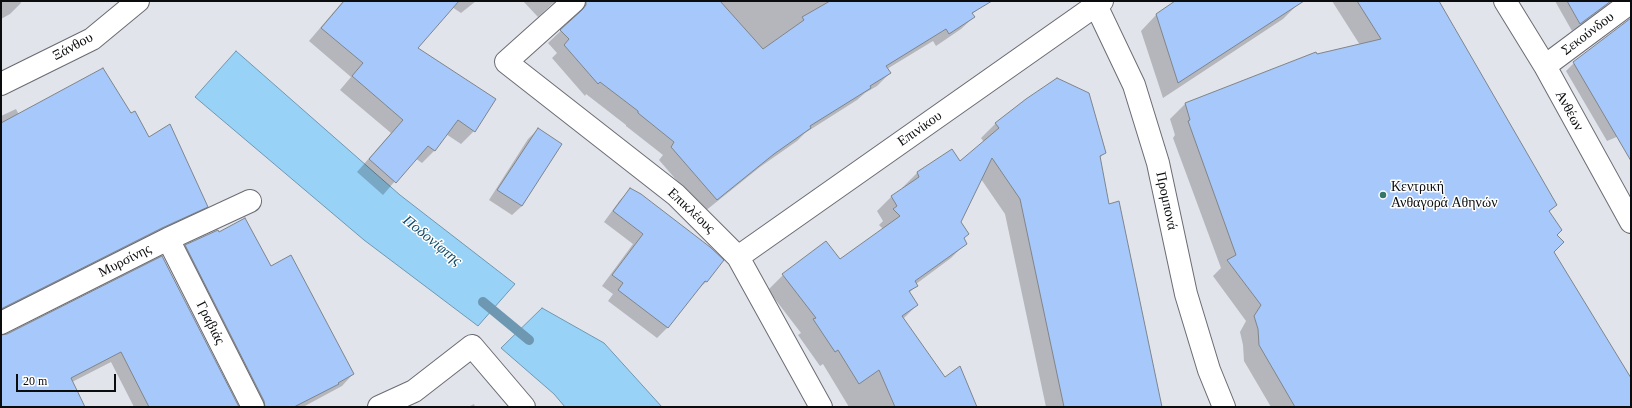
<!DOCTYPE html>
<meta charset="utf-8">
<style>
body{margin:0}
#map{position:relative;width:1632px;height:408px;overflow:hidden;background:#e2e4ec;font-family:"Times New Roman",serif}
canvas{display:block}
.frame{position:absolute;inset:0;border:2px solid #0b0c0e;pointer-events:none}
.scale{position:absolute;left:16px;top:374px;width:100px;height:18px;box-sizing:border-box;border:2px solid #0b0c0e;border-top:0;padding-left:5px;font-size:12px;line-height:14px;white-space:nowrap;color:#0b0c0e;-webkit-text-stroke:3px #fff;paint-order:stroke}
</style>
<div id="map">
<canvas width="1632" height="408"></canvas>
<div class="frame"></div>
<div class="scale">20 m</div>
</div>
<script>
const ctx = document.querySelector('canvas').getContext('2d');
ctx.lineJoin = 'round';
function fillPath(path, color) {
  ctx.fillStyle = color;
  ctx.fill(path, 'evenodd');
}
function poly(rows) {
  const path = new Path2D();
  for (const r of rows) {
    path.moveTo(r[0], r[1]);
    for (let i = 2; i < r.length; i += 2) path.lineTo(r[i], r[i + 1]);
  }
  return path;
}
function trace(path, color, width, dash) {
  ctx.strokeStyle = color;
  ctx.lineWidth = width;
  ctx.lineCap = dash ? 'butt' : 'round';
  ctx.setLineDash(dash || []);
  ctx.stroke(path);
}
function label(font, color, halo, rows, align = 'center') {
  ctx.font = font + ' "Times New Roman",serif';
  ctx.lineWidth = 3;
  ctx.setLineDash([]);
  ctx.textBaseline = 'middle';
  ctx.strokeStyle = halo;
  ctx.fillStyle = color;
  for (const [text, x, y, turn = 0] of rows) {
    ctx.save();
    ctx.translate(x, y);
    ctx.rotate((+turn || 0) * Math.PI / 180);
    ctx.textAlign = isNaN(turn) ? turn : align;
    if (halo) ctx.strokeText(text, 0, 0);
    ctx.fillText(text, 0, 0);
    ctx.restore();
  }
}
const water = poly([
 [236,51,400,195,515,284,478,326,364,240,195,97,236,51],
 [542,308,604,343,662,407,565,407,554,394,501,348,542,308]
]);
fillPath(water, '#98d2f7');
trace(water, '#6e97b1', 1);
fillPath(poly([
 [1,1,20,1,21,3,10,14,1,19],
 [343,1,476,1,461,13,452,7,417,49,474,131,461,144,446,134,435,150,422,163,415,158,383,195,357,172,391,133,340,90,351,77,309,41],
 [523,1,989,1,972,14,974,17,961,29,936,46,933,41,887,69,890,73,877,86,865,93,857,100,805,133,797,141,760,167,704,212,659,160,663,155,626,126,626,125,586,94,585,96,552,58,557,53,548,43,573,19,574,12,557,1,552,4,538,17],
 [1177,1,1296,1,1298,4,1283,19,1163,98,1141,31,1156,15],
 [1332,1,1438,1,1555,205,1549,212,1555,235,1553,252,1631,394,1631,407,1271,407,1244,361,1243,345,1240,332,1246,321,1213,276,1221,268,1173,138,1175,135,1170,119,1185,104,1316,53,1317,55,1360,45],
 [1555,1,1613,1,1572,31],
 [1631,19,1631,131,1607,141,1566,71,1574,63],
 [16,109,19,115,131,115,149,139,206,207,196,217,1,313,1,116],
 [996,123,1105,152,1099,159,1108,205,1161,407,1046,407,1005,214,981,179,960,222,963,238,966,243,951,258,916,284,917,285,909,293,917,305,903,319,945,378,974,407,849,407,823,364,820,366,798,335,801,333,768,290,783,275,840,261,883,229,879,225,883,221,877,211,892,196,903,189,902,188,917,173,960,162,984,142,981,138],
 [538,129,522,206,512,215,489,200,528,139],
 [631,190,722,260,706,282,695,292,667,328,657,338,608,301,613,294,602,286,633,244,604,222,620,200],
 [219,234,271,267,353,374,342,386,303,407,250,407,174,257,186,246],
 [162,257,238,407,134,407,111,362,72,382,84,407,1,407,1,336,7,335],
 [474,404,475,407,468,407]
]), '#0003');
trace(poly([
 [483,302,529,340]
]), '#6e97b1', 10);
const building = poly([
 [344,1,459,1,418,48,496,99,475,132,458,120,435,151,428,146,396,183,369,159,403,120,352,76,363,63,321,28,344,1],
 [586,1,720,1,763,49,804,20,802,17,830,1,992,1,972,13,975,17,949,34,946,29,886,66,891,73,870,86,871,88,810,126,811,128,774,154,717,200,671,147,674,142,638,113,638,111,600,82,598,84,564,45,569,39,560,30,582,10,586,5,586,1],
 [1175,1,1304,1,1178,83,1156,14,1175,1],
 [1357,1,1439,1,1557,205,1549,211,1562,230,1557,235,1564,242,1554,252,1631,378,1631,407,1295,407,1259,345,1258,329,1254,316,1261,305,1227,260,1236,255,1188,121,1190,120,1185,103,1316,52,1317,54,1381,39,1357,1],
 [1567,1,1611,1,1580,24,1567,1],
 [1631,18,1631,161,1573,62,1631,18],
 [103,68,131,113,135,111,149,137,170,124,208,207,162,228,1,309,1,123,103,68],
 [1057,78,1089,93,1106,153,1100,156,1109,204,1119,201,1162,407,1064,407,1020,199,992,158,961,222,969,234,964,238,967,244,915,281,918,286,909,291,918,305,902,316,945,377,960,366,977,407,895,407,879,370,859,384,838,350,835,352,813,319,816,318,782,274,826,241,840,259,900,216,893,209,897,206,891,196,919,177,917,172,952,149,960,161,999,128,995,123,1026,99,1057,78],
 [538,128,562,144,522,206,497,190,538,128],
 [630,188,641,194,710,247,724,260,707,282,705,281,668,328,618,290,623,283,612,275,643,234,613,211,630,188],
 [245,218,271,266,291,255,354,374,338,383,339,384,294,407,265,407,264,401,185,245,218,230,219,232,245,218],
 [162,256,239,407,149,407,121,352,71,378,85,407,1,407,1,335,7,334,162,256]
]);
fillPath(building, '#a6c8fa');
trace(building, '#7f848a', 1);
const minor = poly([
 [574,1,506,62,676,195,738,257,821,407],
 [1094,1,1134,85,1158,163,1186,294,1209,370,1224,407],
 [1505,1,1545,66,1631,222],
 [1545,66,1631,2],
 [1,84,92,39,138,1],
 [168,239,253,407],
 [738,257,1102,1],
 [1,323,168,239,250,201],
 [379,407,414,391,472,346,524,407]
]);
trace(minor, '#6b6c73', 24);
trace(minor, '#fff', 22);
for (const [x, y, r, color] of [
 [1383,195,4,"#357869"]
]) {
  const dot = new Path2D();
  dot.arc(x, y, r, 0, 2 * Math.PI);
  ctx.fillStyle = color;
  ctx.fill(dot);
  trace(dot, '#fff', 1.5);
}
label('14px', '#0b0c0e', '#fff', [
 ["Σεκούνδου",1588,34,-37],
 ["Ξάνθου",73,47,-28],
 ["Ανθέων",1569,111,61],
 ["Επινίκου",920,129,-35],
 ["Προμπονά",1166,201,78],
 ["Επικλέους",691,211,43],
 ["Μυρσίνης",125,261,-27],
 ["Γραβιάς",210,323,63]
]);
label('14px', '#0b0c0e', '#fff', [
 ["Κεντρική",1391,187],
 ["Ανθαγορά Αθηνών",1391,203]
], 'left');
label('italic 15px', '#114c6b', '#fff', [
 ["Ποδονίφτης",432,241,39]
]);
</script>
